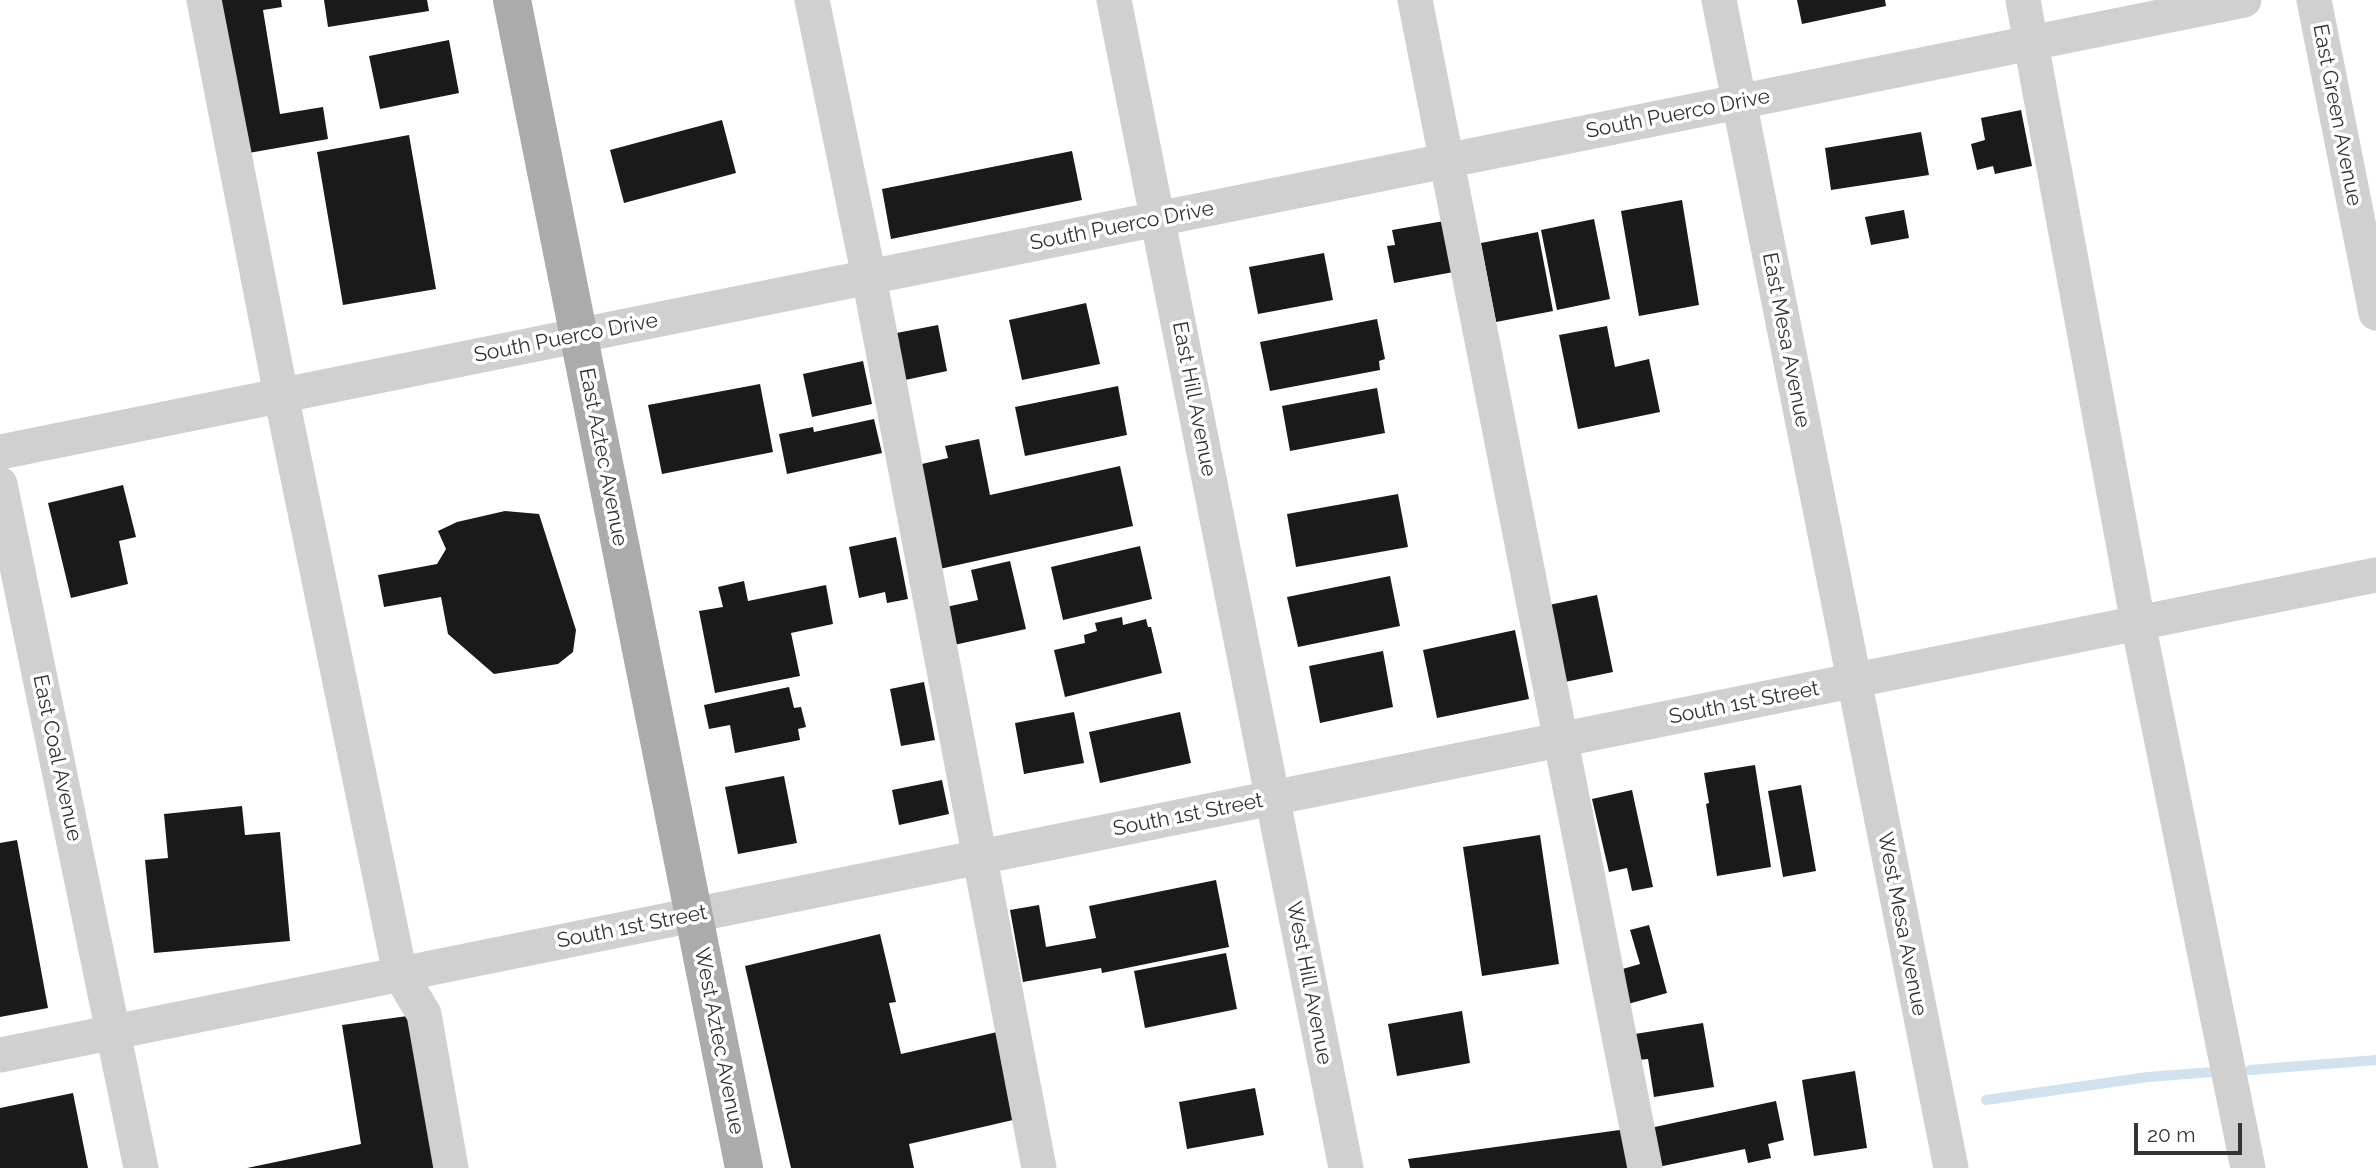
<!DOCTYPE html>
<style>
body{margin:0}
#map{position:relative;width:2376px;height:1168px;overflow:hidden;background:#fff;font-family:Raleway,sans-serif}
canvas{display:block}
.scale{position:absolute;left:2134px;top:1123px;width:108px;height:32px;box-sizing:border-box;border:4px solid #333;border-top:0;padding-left:9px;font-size:21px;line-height:24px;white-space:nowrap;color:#333;-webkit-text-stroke:5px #fff;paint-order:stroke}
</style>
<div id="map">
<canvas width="2376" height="1168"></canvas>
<div class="scale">20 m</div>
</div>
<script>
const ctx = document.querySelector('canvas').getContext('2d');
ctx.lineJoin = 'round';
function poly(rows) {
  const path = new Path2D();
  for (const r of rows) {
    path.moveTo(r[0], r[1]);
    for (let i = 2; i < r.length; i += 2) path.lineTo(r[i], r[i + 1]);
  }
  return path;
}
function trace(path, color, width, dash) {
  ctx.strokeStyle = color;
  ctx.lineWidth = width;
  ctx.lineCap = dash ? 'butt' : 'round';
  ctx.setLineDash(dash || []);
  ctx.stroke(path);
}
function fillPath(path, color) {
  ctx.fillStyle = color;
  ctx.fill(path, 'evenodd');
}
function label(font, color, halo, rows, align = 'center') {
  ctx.font = font + ' Raleway,sans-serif';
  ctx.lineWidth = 7;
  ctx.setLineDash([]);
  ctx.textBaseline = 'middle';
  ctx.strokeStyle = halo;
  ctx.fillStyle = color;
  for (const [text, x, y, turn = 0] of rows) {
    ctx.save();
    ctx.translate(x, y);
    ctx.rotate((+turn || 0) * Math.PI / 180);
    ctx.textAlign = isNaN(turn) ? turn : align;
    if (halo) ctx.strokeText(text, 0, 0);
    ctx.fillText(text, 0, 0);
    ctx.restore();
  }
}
trace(poly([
 [2250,1070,2376,1060],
 [1986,1100,2148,1077,2212,1072]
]), '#cfe2ee', 10);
fillPath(poly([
 [218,0,281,0,282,7,263,10,280,114,323,107,328,139,243,154],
 [324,0,427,0,429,11,328,27],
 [1797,0,1885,0,1886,6,1802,24],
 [449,40,459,93,380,109,369,56],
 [2021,110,2032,166,1995,174,1993,166,1977,170,1971,144,1985,140,1981,118],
 [722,120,736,173,624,203,610,150],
 [1921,132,1929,175,1831,190,1825,148],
 [409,135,436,289,343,305,317,152],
 [1072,151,1082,200,891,239,882,189],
 [1682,200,1699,305,1639,316,1621,211],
 [1904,210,1909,238,1871,245,1865,217],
 [1594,219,1610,299,1557,310,1541,230],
 [1450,220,1459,271,1394,283,1387,246,1395,245,1392,230],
 [1538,232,1553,311,1496,322,1481,243],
 [1324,253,1333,300,1258,314,1249,267],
 [1086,303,1100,364,1022,380,1009,320],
 [1377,319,1385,359,1379,361,1380,370,1270,391,1260,342],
 [938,325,947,371,896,382,886,335],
 [1607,326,1615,367,1649,359,1660,412,1578,429,1559,335],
 [863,361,872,404,812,417,803,374],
 [760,384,773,452,662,474,648,405],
 [1118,386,1127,435,1025,456,1015,407],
 [1377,388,1385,433,1290,451,1282,406],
 [874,419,882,453,787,474,779,434,813,427,814,432],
 [979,439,990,495,1120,466,1133,526,935,570,913,466,948,458,945,446],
 [123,485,136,537,119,541,128,584,71,598,48,503],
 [1398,494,1408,547,1296,567,1287,514],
 [505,511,539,514,576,630,573,652,558,664,494,674,448,634,441,597,384,607,378,575,437,564,446,549,438,531,457,522],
 [896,537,908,599,887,603,885,592,859,598,849,547],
 [1140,546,1152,599,1063,620,1051,567],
 [1010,561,1026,629,954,645,946,607,978,600,971,570],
 [1390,576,1400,626,1298,647,1287,597],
 [744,581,748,601,826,585,833,624,791,633,800,676,715,693,699,611,723,607,718,587],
 [1597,595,1613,672,1565,682,1549,605],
 [1122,617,1123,625,1146,619,1148,627,1151,627,1162,673,1065,697,1054,650,1085,643,1084,635,1097,631,1095,623],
 [1515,630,1529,699,1437,718,1423,650],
 [1383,651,1393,707,1320,723,1309,666],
 [924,682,935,740,901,746,890,689],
 [789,687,794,708,801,707,806,727,798,729,800,740,735,753,730,725,709,729,704,705],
 [1074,712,1084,763,1024,774,1015,723],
 [1180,712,1191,763,1100,783,1089,732],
 [1755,765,1771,867,1717,876,1706,804,1709,803,1704,773],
 [784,776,797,843,738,854,725,787],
 [942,780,949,814,899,825,892,790],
 [1801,785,1816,871,1783,877,1768,791],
 [1632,790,1653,887,1632,891,1627,868,1609,872,1592,799],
 [242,806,245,835,280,832,290,941,154,953,145,860,168,858,164,814],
 [1540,835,1559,964,1482,976,1463,847],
 [17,840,48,1008,0,1017,0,843],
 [1216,880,1229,947,1102,973,1101,968,1023,982,1010,910,1039,905,1046,947,1096,938,1089,906],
 [1649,925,1667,993,1628,1004,1619,970,1640,964,1630,930],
 [880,934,896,1002,889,1003,901,1054,1006,1030,1026,1117,909,1144,914,1168,791,1168,745,966],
 [1226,953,1237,1009,1145,1028,1134,971],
 [1462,1011,1470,1063,1397,1076,1388,1024],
 [415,1015,440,1168,247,1168,361,1144,342,1025],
 [1703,1023,1714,1087,1654,1097,1648,1059,1639,1060,1635,1034],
 [1855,1071,1867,1148,1814,1156,1802,1080],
 [1255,1088,1264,1135,1187,1149,1179,1102],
 [73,1093,88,1168,0,1168,0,1108],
 [1776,1101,1784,1140,1768,1144,1771,1158,1748,1163,1745,1149,1658,1167,1650,1128],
 [1627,1129,1633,1168,1410,1168,1408,1159]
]), '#1a1a1a');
trace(poly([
 [204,0,281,395,400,974,424,1014,451,1168],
 [812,0,869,277,1039,1168],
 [1114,0,1346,1168],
 [1415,0,1645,1168],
 [1719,0,1951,1168],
 [2023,0,2138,623,2248,1168],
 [2314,0,2376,313],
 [0,452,2244,0],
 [0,484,141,1168],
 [0,1055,2376,575]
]), '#d0d0d0', 35);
trace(poly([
 [512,0,744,1168]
]), '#ababab', 38);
label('21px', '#333', '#fff', [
 ["South Puerco Drive",1678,114,-11],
 ["East Green Avenue",2337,115,79],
 ["South Puerco Drive",1122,226,-11],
 ["South Puerco Drive",566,338,-11],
 ["East Mesa Avenue",1786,340,79],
 ["East Hill Avenue",1194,399,79],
 ["East Aztec Avenue",603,457,79],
 ["South 1st Street",1744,703,-11],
 ["East Coal Avenue",57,758,78],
 ["South 1st Street",1188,815,-11],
 ["West Mesa Avenue",1902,924,79],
 ["South 1st Street",632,927,-11],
 ["West Hill Avenue",1309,983,79],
 ["West Aztec Avenue",719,1041,79]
]);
</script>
